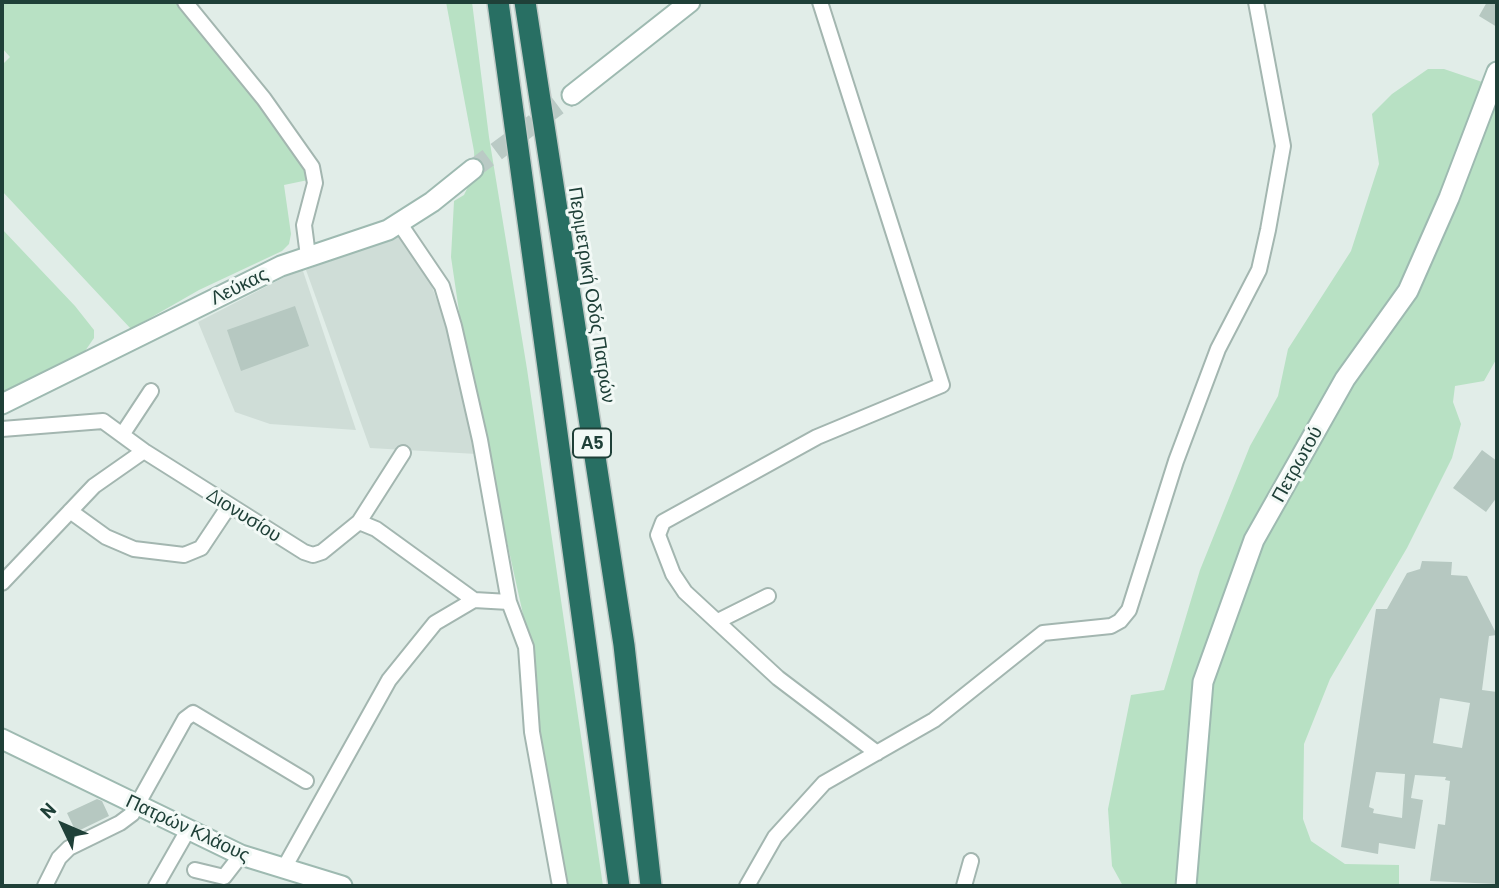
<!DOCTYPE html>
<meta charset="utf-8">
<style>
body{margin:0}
#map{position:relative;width:1499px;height:888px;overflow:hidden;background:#e1ede8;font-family:Barlow,sans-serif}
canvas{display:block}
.frame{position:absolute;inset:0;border:4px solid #1f4038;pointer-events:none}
.north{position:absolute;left:28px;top:790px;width:70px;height:70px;-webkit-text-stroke:5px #f2f9f6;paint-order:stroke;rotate:314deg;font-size:19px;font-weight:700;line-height:28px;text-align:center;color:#1f4038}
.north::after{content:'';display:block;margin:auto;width:24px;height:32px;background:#1f4038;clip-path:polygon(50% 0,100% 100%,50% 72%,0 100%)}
</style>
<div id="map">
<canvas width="1499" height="888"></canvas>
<div class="frame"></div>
<div class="north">N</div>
</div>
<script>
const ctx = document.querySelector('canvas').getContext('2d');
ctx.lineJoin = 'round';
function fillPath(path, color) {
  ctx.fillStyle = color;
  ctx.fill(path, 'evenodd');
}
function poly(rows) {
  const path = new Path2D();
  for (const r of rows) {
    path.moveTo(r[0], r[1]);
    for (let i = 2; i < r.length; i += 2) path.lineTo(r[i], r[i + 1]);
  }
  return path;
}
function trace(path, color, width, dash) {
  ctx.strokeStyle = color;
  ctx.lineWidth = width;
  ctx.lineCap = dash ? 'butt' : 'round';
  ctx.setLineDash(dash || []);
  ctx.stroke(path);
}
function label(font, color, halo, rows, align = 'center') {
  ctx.font = font + ' Barlow,sans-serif';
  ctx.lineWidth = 6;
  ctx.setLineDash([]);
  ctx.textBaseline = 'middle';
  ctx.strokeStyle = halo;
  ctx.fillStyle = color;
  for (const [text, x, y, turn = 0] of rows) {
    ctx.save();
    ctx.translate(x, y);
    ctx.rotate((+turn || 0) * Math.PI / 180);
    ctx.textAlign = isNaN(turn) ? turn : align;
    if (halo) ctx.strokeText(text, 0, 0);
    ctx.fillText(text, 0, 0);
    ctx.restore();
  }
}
fillPath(poly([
 [398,231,429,279,457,354,477,454,370,448,306,270],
 [302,268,356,430,270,424,235,412,198,322]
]), '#cfddd7');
fillPath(poly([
 [2,2,177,2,263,110,308,174,308,180,284,185,291,234,289,244,282,251,199,290,131,329,2,191,2,65,10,57,2,48],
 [446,2,472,2,489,137,527,369,603,886,566,886,540,743,534,664,465,352,451,257,454,201,464,195,475,172,474,151],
 [1428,69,1444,69,1497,87,1497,358,1484,381,1455,386,1453,402,1461,424,1452,458,1407,548,1330,679,1304,744,1303,819,1311,841,1345,864,1399,865,1399,886,1123,886,1112,866,1108,809,1131,695,1164,690,1200,570,1250,446,1278,396,1288,349,1351,251,1379,164,1372,114,1392,94],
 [2,229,75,306,94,330,94,338,83,354,2,392]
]), '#b8e1c4');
fillPath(poly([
 [1487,2,1497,2,1497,27,1479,16],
 [295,306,309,346,241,371,227,330],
 [1482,450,1497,461,1497,497,1486,512,1453,488],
 [1422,561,1452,562,1451,575,1467,576,1497,635,1489,636,1482,690,1497,692,1497,884,1430,881,1438,824,1445,825,1450,781,1445,780,1446,777,1415,775,1411,798,1423,800,1415,849,1379,843,1378,854,1341,847,1376,609,1387,609,1407,573,1420,569],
 [1440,698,1470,703,1462,748,1433,743],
 [1376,772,1405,774,1402,818,1373,813,1374,809,1369,807],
 [97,799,102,801,109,816,76,832,67,813]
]), '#b6c8c1');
trace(poly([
 [473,169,572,95]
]), '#bacac5', 19, [19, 10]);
const street = poly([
 [185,2,264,99,312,167,315,183,304,225,308,256],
 [820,2,942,385,817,437,663,522,658,535,673,574,685,592,778,678,877,753],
 [400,224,442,286,454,326,480,440,509,602,526,647,532,732,560,886],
 [2,429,103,421,144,451,304,552,313,555,322,552,359,522,376,529,474,600,509,602],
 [122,435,151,391],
 [70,511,106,537,134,549,184,555,201,548,229,506],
 [359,522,403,453],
 [2,583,94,486,144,451],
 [718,621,768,596],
 [284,868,389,680,435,623,474,600],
 [195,870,224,877,241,855],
 [45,886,59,858,69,848,120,823,132,814,185,719,193,713,306,781],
 [156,886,188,830],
 [747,886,775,837,824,783,934,720,1043,633,1111,626,1120,621,1129,610,1176,461,1218,349,1259,270,1268,230,1283,146,1256,2],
 [964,886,971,861]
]);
const secondary = poly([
 [572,95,690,2],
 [2,404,281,266,388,230,432,202,473,169],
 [2,739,241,855,342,886],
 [1186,886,1203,682,1254,540,1345,379,1408,291,1449,198,1497,72]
]);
const highway = poly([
 [498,2,619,886],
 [525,2,624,645,651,886]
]);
trace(street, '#a3b6b0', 18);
trace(secondary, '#9ebab1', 23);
trace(highway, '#c0cac7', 24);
trace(street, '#fff', 14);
trace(secondary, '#fff', 19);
trace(highway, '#286f63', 21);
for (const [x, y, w] of [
 [592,443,38]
]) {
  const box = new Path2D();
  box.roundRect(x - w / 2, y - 14.5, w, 29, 5);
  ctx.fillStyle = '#f2f9f6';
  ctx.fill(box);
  trace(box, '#1f4038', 2);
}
label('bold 18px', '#1f4038', null, [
 ["Α5",592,443]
]);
label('19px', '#1f4038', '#f2f9f6', [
 ["Λεύκας",239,286,-26],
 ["Περιμετρική Οδός Πατρών",592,295,81],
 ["Πετρωτού",1297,464,-61],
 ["Διονυσίου",244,515,32],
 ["Πατρών Κλάους",188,828,25]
]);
</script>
